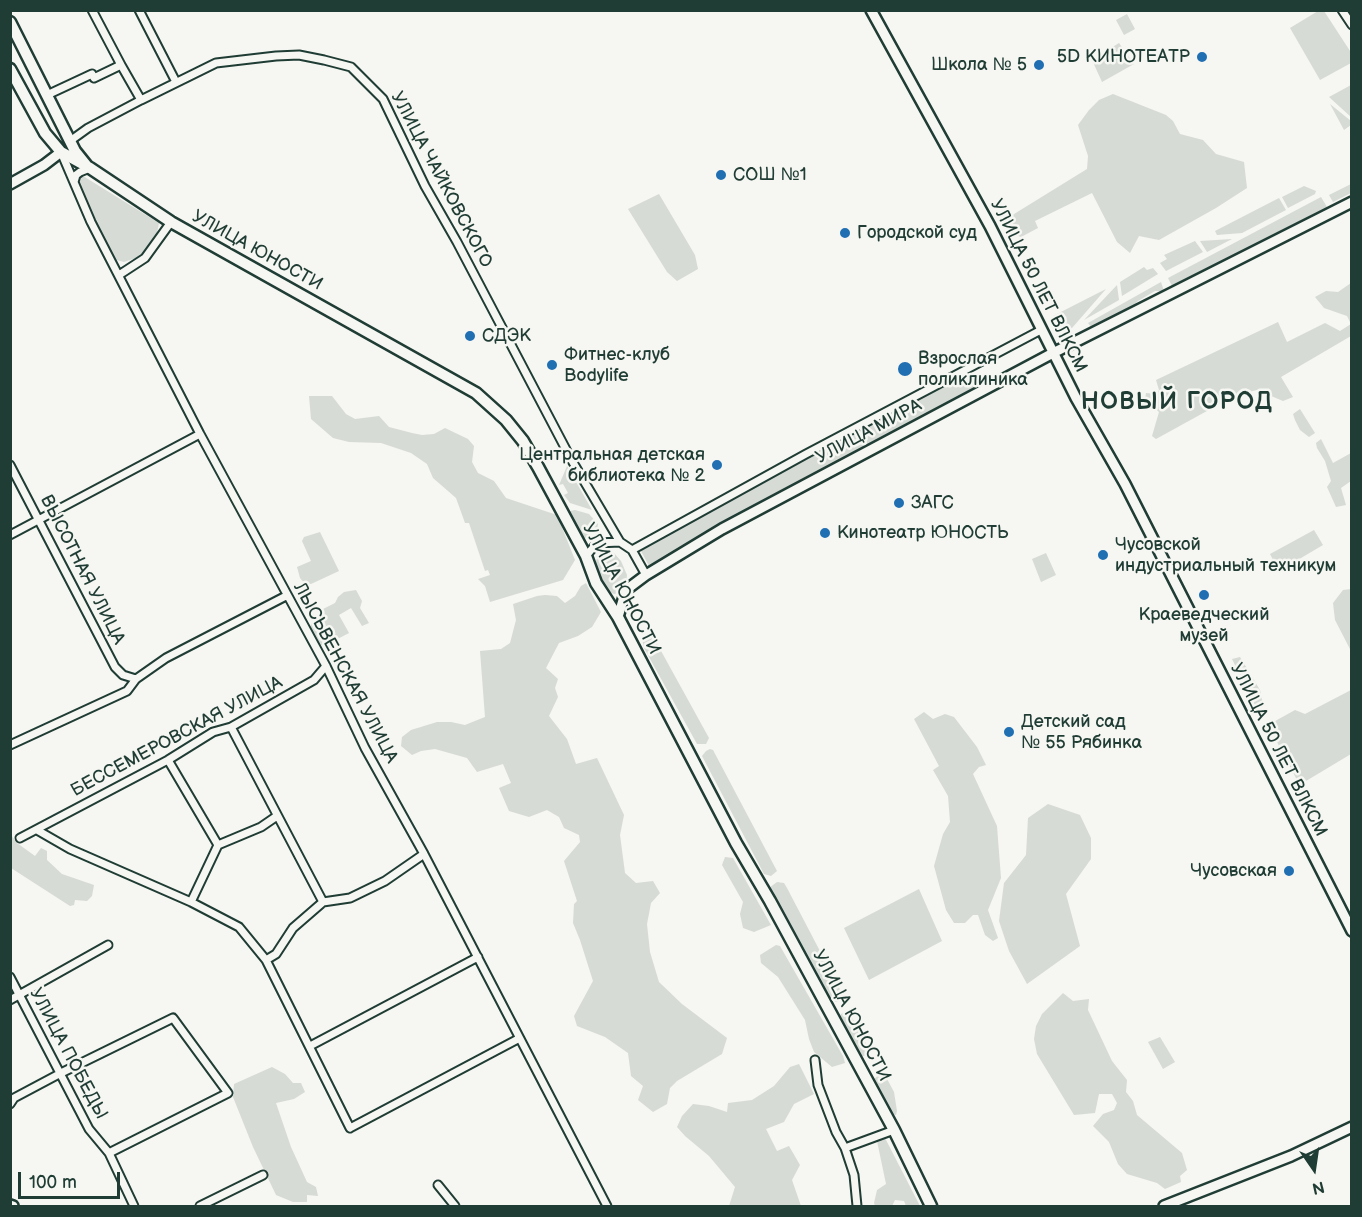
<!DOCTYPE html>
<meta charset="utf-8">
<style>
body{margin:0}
#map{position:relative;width:1362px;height:1217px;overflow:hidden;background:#f6f6f2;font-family:"Balsamiq Sans",sans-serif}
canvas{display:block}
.frame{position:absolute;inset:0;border:12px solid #1f3d34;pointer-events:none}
.north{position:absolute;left:1284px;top:1139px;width:60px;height:60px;-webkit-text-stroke:4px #f6f6f2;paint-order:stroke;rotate:167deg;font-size:16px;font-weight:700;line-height:24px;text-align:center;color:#1f3d34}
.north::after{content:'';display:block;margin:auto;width:21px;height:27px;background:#1f3d34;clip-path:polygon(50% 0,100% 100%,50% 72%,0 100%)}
.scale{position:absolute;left:18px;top:1172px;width:102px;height:27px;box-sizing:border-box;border:3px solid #1f3d34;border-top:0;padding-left:8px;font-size:18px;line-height:21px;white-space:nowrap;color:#1f3d34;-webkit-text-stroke:4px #f6f6f2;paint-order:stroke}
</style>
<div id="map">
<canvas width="1362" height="1217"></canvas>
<div class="frame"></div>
<div class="north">N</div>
<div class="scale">100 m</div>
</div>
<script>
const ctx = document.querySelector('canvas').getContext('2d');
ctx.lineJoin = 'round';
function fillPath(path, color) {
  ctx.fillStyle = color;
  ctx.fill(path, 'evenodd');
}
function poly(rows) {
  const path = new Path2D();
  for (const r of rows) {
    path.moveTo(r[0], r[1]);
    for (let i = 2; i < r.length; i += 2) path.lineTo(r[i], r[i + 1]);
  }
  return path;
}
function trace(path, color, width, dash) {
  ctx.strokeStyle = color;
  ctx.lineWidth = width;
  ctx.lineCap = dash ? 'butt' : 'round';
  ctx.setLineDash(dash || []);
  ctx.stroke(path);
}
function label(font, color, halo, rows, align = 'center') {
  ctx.font = font + ' "Balsamiq Sans",sans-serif';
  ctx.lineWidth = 5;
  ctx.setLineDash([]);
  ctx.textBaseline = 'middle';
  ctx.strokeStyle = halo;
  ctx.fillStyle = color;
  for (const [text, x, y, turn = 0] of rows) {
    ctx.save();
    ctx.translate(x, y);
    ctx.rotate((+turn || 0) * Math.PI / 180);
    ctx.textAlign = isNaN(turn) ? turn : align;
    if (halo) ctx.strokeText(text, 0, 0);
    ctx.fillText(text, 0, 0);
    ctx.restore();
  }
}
fillPath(poly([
 [1318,11,1324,11,1352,54,1351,63,1320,80,1290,28],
 [1127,14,1135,29,1124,35,1116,20],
 [1119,43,1134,64,1102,82,1092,60],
 [1351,85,1351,117,1329,97],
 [1113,94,1166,115,1173,121,1180,134,1203,140,1216,154,1244,162,1247,188,1216,208,1159,240,1139,236,1130,253,1117,242,1092,193,1035,221,1038,228,1021,237,1013,234,1008,229,1006,219,1087,169,1088,156,1078,125,1089,110,1099,100],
 [1330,104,1351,121,1351,125,1344,130],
 [83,176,159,223,156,238,142,256,124,262,116,260,77,185,77,179],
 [1351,184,1351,193,1333,202,1329,195],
 [1304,186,1316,191,1315,194,1288,208,1282,197],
 [659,194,695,255,698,269,677,281,667,272,628,209],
 [1321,197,1327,207,1172,286,1168,278],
 [1279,198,1286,210,1242,233,1217,235,1215,231],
 [1232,239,1207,252,1200,241],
 [1195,241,1203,252,1166,271,1160,263,1167,259,1164,255],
 [1144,267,1147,270,1153,268,1158,274,1122,296,1120,282],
 [1161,282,1164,291,1155,291,1138,301,1133,306,1092,328,1088,323],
 [1351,283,1351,336,1281,377,1293,397,1283,401,1257,390,1236,395,1156,439,1152,436,1159,412,1145,399,1146,393,1156,394,1159,390,1156,380,1278,322,1287,342,1325,323,1340,331,1351,324,1347,316,1324,308,1315,297,1326,291,1338,292],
 [1117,285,1119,300,1084,320],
 [1106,289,1072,328,1062,333,1053,316],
 [972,374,979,385,914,424,649,566,640,549,886,415],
 [309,396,332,396,346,414,355,419,379,416,389,427,412,433,422,435,434,434,445,428,468,439,474,446,472,462,478,473,494,481,506,498,557,515,575,560,563,580,490,602,485,586,478,579,490,575,488,570,485,571,469,523,465,523,456,498,433,478,427,464,411,453,381,443,349,442,333,438,311,419],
 [1300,409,1315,433,1309,437,1300,430,1295,420,1293,414],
 [1321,439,1333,463,1351,453,1351,481,1341,488,1346,505,1336,507,1327,487,1331,481,1325,461,1317,448,1316,443],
 [567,466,592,510,570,503,564,495,568,493,563,484,559,485],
 [575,510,589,514,598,524,597,530,585,538,580,538,569,516,570,511],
 [1314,530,1323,545,1279,571,1270,554],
 [320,532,339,571,311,584,304,583,300,578,297,567,311,561,302,541,304,537],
 [606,551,614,553,621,561,627,575,626,584,623,591,619,593,614,594,606,590,596,572,596,561,599,554],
 [1046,553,1056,575,1041,582,1032,559],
 [586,583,601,612,592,627,578,636,559,643,546,668,558,679,555,688,558,697,549,716,567,739,576,764,597,758,624,815,620,835,625,873,636,883,653,881,660,893,651,903,647,924,650,952,659,982,682,1004,727,1038,722,1054,677,1081,670,1088,667,1104,653,1112,638,1100,643,1086,631,1076,628,1053,605,1037,577,1026,574,1016,593,981,580,940,573,923,574,904,577,901,564,861,580,842,579,835,564,828,559,817,547,810,529,817,509,811,499,788,511,783,503,764,477,772,467,758,435,749,421,751,412,755,401,746,402,737,411,730,437,722,451,722,465,725,485,717,480,651,501,649,510,643,516,620,513,604,537,596,545,595,557,596,565,603,575,596,581,586],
 [1351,589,1352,589,1351,651,1335,620,1333,603,1343,590],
 [356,590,362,601,360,608,369,623,362,626,351,608,339,615,349,633,324,646,318,644,310,629,311,624,320,615,323,609,335,603,338,597,344,592],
 [647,634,655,640,709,738,706,744,697,744,644,648,642,638],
 [1240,657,1260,690,1263,705,1257,709,1232,659],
 [1351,690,1351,754,1306,781,1297,780,1268,725,1295,710,1305,714],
 [924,712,933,719,945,714,954,717,977,747,986,765,979,767,973,774,997,826,1001,878,988,910,998,938,993,941,985,935,978,915,973,915,965,923,954,923,946,910,934,866,943,834,950,822,948,796,933,770,939,766,914,719],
 [710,749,713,750,777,871,771,876,764,874,702,756,706,751],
 [1048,804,1080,815,1091,838,1091,859,1066,894,1080,946,1027,984,1009,951,999,921,1004,883,1026,855,1028,818],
 [11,835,17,843,35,856,41,848,47,851,47,860,62,874,94,885,92,896,87,901,75,900,74,905,70,906,11,868],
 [725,857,733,858,771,925,754,932,743,928,740,914,743,902,722,865],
 [777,882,784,883,787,888,844,997,842,1000,836,1002,826,994,769,888],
 [919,889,942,941,869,980,844,928],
 [776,945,780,946,843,1056,845,1063,832,1067,814,1052,809,1039,805,1020,778,977,761,963,760,955],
 [1063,993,1073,1001,1089,999,1088,1010,1112,1061,1127,1080,1126,1092,1133,1101,1137,1115,1182,1153,1187,1170,1180,1176,1181,1182,1165,1189,1157,1183,1127,1174,1118,1164,1109,1142,1093,1126,1103,1114,1114,1110,1117,1103,1112,1094,1099,1094,1095,1113,1074,1115,1037,1054,1034,1039,1036,1026,1042,1014],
 [845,1011,849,1012,870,1051,869,1056,860,1056,840,1015],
 [1160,1037,1175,1062,1163,1069,1148,1042],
 [799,1064,814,1094,794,1104,784,1122,766,1129,777,1151,789,1146,800,1165,792,1180,801,1206,729,1206,735,1187,709,1156,685,1136,677,1127,682,1116,693,1104,709,1106,727,1112,728,1103,752,1100,774,1086,790,1067],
 [272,1067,285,1074,293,1083,301,1083,305,1092,294,1099,276,1103,291,1147,307,1182,316,1187,318,1196,307,1195,307,1202,293,1202,276,1195,253,1147,233,1097,234,1084],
 [879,1075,885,1075,894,1092,897,1111,896,1115,891,1114,874,1079],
 [885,1138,920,1206,906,1206,904,1201,895,1200,892,1206,875,1206,874,1203,877,1190,886,1184,877,1141]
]), '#d6dbd6');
const street = poly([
 [92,10,121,65],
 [139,10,176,82],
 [1342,10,1352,25],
 [47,95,92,74,94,78,121,65,141,100],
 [70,141,88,128,141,100,216,63,276,56,299,55,324,60,351,67,383,99,425,186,457,242,571,459,620,542,632,550,646,575],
 [61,152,91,222,200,434,326,666,365,748,424,854,607,1206],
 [74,182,76,175,80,172,90,168],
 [119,275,145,258,171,222],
 [10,465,115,667,123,675,136,679],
 [10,535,200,434],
 [632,550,806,454,1041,330],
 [586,556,597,543,620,542],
 [231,727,323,902],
 [10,745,127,691,136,679,166,658,286,596],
 [168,760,218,845,191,902],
 [37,830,70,849,191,902,239,927,266,960,350,1128,518,1039],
 [20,838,168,760,213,732,231,727,314,680,326,666],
 [218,845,261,827,277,816],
 [266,960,276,954,293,928,323,902,350,898,385,881,424,854],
 [10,977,89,1129,109,1153,134,1206],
 [10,1000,108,945],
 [310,1046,478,957],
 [815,1060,818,1085,836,1132,845,1148,854,1175,857,1206],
 [10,1104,14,1098,61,1073,173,1018,228,1093,109,1153],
 [845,1148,894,1130],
 [438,1185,455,1206],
 [200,1206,263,1175]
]);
const secondary = poly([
 [871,10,990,226,1076,398,1125,484,1352,931],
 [10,184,44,165,61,152],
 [618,617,626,590,646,575,722,529,1053,353,1352,202],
 [10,1205,13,1206],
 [1164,1206,1291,1156,1352,1127]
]);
const primary = poly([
 [10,22,75,151,87,166],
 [10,69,45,133,61,152,90,168,171,222,476,393,506,420,523,441,538,467,586,556,596,583,618,617,736,843,770,901,894,1130,931,1206]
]);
trace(street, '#1f3d34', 11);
trace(secondary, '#1f3d34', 14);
trace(primary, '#1f3d34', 15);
trace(street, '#f6f6f2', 7);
trace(secondary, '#f6f6f2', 9);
trace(primary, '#f6f6f2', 10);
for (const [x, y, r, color] of [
 [1202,57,6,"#1f6fb2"],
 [1039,65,6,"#1f6fb2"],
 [721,175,6,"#1f6fb2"],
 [845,233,6,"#1f6fb2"],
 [470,336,6,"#1f6fb2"],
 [552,365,6,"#1f6fb2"],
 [905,369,8,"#1f6fb2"],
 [717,465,6,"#1f6fb2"],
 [899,503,6,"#1f6fb2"],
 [825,533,6,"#1f6fb2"],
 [1103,555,6,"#1f6fb2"],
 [1204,595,6,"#1f6fb2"],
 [1009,732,6,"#1f6fb2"],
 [1289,871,6,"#1f6fb2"]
]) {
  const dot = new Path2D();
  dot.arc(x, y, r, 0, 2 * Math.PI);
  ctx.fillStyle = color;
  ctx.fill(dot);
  trace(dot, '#f6f6f2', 2);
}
label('18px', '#1f3d34', '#f6f6f2', [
 ["5D КИНОТЕАТР",1190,57,"right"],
 ["Школа № 5",1027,65,"right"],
 ["СОШ №1",733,175],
 ["Городской суд",857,233],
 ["СДЭК",482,336],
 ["Фитнес-клуб",564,355],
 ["Bodylife",564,376],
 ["Взрослая",918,359],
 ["поликлиника",918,380],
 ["Центральная детская",705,455,"right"],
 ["библиотека № 2",705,476,"right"],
 ["ЗАГС",911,503],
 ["Кинотеатр ЮНОСТЬ",837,533],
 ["Чусовской",1115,545],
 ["индустриальный техникум",1115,566],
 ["Краеведческий",1204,615,"center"],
 ["музей",1204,636,"center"],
 ["Детский сад",1021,722],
 ["№ 55 Рябинка",1021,743],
 ["Чусовская",1277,871,"right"]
], 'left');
label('18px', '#1f3d34', '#f6f6f2', [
 ["УЛИЦА ЧАЙКОВСКОГО",441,180,62],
 ["УЛИЦА ЮНОСТИ",257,251,29],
 ["УЛИЦА 50 ЛЕТ ВЛКСМ",1038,286,63],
 ["УЛИЦА МИРА",869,432,-28],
 ["ВЫСОТНАЯ УЛИЦА",82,570,63],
 ["УЛИЦА ЮНОСТИ",621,589,62],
 ["ЛЫСЬВЕНСКАЯ УЛИЦА",345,673,62],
 ["БЕССЕМЕРОВСКАЯ УЛИЦА",177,737,-28],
 ["УЛИЦА 50 ЛЕТ ВЛКСМ",1278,750,63],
 ["УЛИЦА ЮНОСТИ",851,1016,62],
 ["УЛИЦА ПОБЕДЫ",68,1054,62]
]);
ctx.letterSpacing = '1.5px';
label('bold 24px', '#1f3d34', '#f6f6f2', [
 ["НОВЫЙ ГОРОД",1177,403]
]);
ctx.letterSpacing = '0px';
</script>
